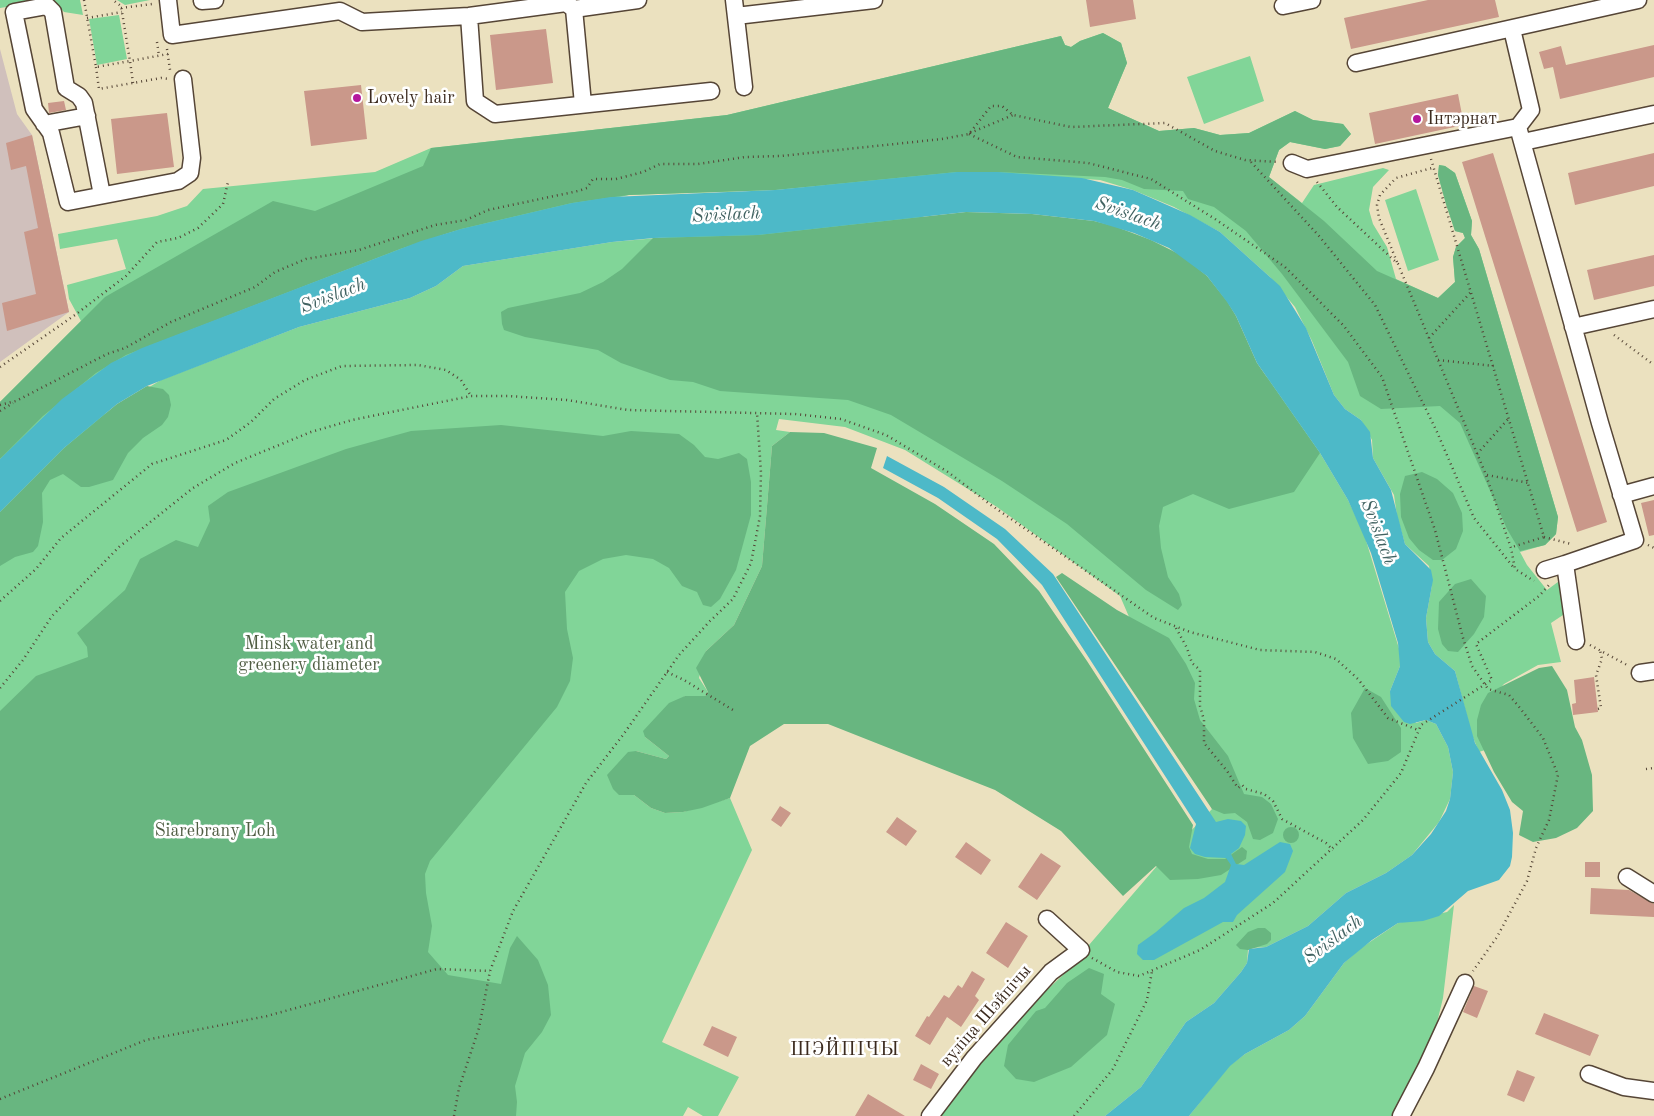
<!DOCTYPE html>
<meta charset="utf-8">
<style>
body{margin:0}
canvas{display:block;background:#ebe1bf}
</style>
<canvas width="1654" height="1116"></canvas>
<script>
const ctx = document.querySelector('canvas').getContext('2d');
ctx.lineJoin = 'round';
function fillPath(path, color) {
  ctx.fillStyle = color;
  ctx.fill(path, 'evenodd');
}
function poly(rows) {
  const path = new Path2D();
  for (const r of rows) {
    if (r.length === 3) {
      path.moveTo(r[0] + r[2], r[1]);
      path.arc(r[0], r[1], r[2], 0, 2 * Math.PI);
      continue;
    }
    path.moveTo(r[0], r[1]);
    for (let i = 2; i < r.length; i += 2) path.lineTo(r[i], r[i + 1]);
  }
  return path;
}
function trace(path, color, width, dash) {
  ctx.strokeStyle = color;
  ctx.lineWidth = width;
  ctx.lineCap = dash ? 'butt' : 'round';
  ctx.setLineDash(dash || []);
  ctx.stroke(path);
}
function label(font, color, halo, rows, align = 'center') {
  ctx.font = font + ' "Old Standard TT",serif';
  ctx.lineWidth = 5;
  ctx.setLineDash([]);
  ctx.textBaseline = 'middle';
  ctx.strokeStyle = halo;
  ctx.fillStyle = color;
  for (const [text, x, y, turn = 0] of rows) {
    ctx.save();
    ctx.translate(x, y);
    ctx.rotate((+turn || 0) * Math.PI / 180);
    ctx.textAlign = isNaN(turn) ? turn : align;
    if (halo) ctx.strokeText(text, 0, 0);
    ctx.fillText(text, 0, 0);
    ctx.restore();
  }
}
fillPath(poly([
 [0,49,17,114,32,135,69,312,0,362]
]), '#d0c0bc');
fillPath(poly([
 [0,0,49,0,0,8],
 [53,0,80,0,83,15,64,12],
 [117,0,150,0,125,5],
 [119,15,127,59,97,65,89,19],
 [1103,33,1121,43,1127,63,1108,108,1159,131,1194,128,1220,135,1249,133,1295,111,1313,120,1343,124,1351,134,1340,146,1325,149,1290,142,1279,150,1269,177,1302,203,1314,185,1383,168,1389,170,1373,187,1369,210,1373,224,1387,247,1396,279,1438,298,1455,282,1453,257,1456,247,1465,238,1463,233,1455,231,1446,204,1438,175,1439,165,1445,166,1455,173,1472,221,1471,235,1479,249,1558,517,1556,534,1545,545,1520,552,1527,565,1547,590,1562,579,1566,613,1551,623,1561,662,1538,665,1504,684,1490,700,1485,750,1479,752,1472,735,1455,671,1435,654,1428,642,1426,618,1432,585,1429,566,1405,544,1397,516,1394,495,1373,458,1372,440,1361,420,1345,409,1334,395,1312,341,1295,307,1270,277,1220,232,1174,207,1133,190,1100,180,977,172,775,190,629,195,441,234,142,348,0,459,0,402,81,321,69,299,67,285,126,269,117,239,60,249,58,234,157,216,187,206,203,189,375,172,431,148,727,115,1061,36,1065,45,1071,47,1080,41],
 [1250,56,1264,101,1204,124,1187,77],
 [1416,189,1439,260,1408,271,1385,200],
 [920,215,1267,377,1320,453,1348,500,1364,534,1401,655,1400,666,1390,691,1416,723,1426,720,1436,724,1448,747,1453,772,1450,799,1439,822,1412,855,1386,873,1346,893,1308,926,1266,947,1251,948,1248,950,1247,963,1241,972,1214,1003,1186,1022,1141,1087,1105,1116,936,1116,1006,1029,1064,974,1157,866,1212,809,1120,596,997,507,905,450,845,427,779,419,776,430,790,432,772,446,762,566,734,625,706,651,699,678,708,692,705,696,685,696,645,737,669,756,666,759,636,751,634,795,651,808,665,813,683,812,730,798,752,850,662,1042,739,1077,718,1116,703,1116,688,1107,683,1116,0,1116,0,512,64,448,103,415,161,380,299,327,410,298,436,286,463,266,612,242],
 [1454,905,1443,998,1426,1068,1401,1116,1189,1116,1229,1066,1245,1054,1289,1030,1305,1016,1344,963,1361,948,1398,923,1447,912]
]), '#81d598');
fillPath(poly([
 [1103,33,1121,43,1127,63,1108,108,1159,131,1194,128,1220,135,1249,133,1295,111,1313,120,1343,124,1351,134,1340,146,1325,149,1290,142,1279,150,1269,177,1324,221,1377,271,1438,298,1455,282,1453,257,1456,247,1465,238,1463,233,1455,231,1446,204,1438,175,1439,165,1445,166,1455,173,1472,221,1471,235,1479,249,1558,517,1556,534,1545,545,1520,551,1507,529,1460,423,1440,406,1381,409,1360,396,1348,362,1282,274,1246,231,1214,207,1188,199,1183,191,1144,189,1122,180,1105,177,998,172,957,172,775,190,629,195,572,203,461,229,400,249,126,355,96,373,43,416,0,459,0,402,105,297,273,201,315,211,423,166,431,148,727,115,1061,36,1065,45,1071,47,1080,41],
 [966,212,1032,214,1094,221,1114,226,1151,240,1183,256,1207,276,1227,301,1236,316,1257,363,1320,453,1294,492,1229,509,1193,494,1163,507,1159,526,1161,548,1168,577,1179,594,1182,605,1178,610,1146,590,1067,524,1002,481,891,415,848,400,720,391,693,382,670,380,621,363,598,350,525,337,504,330,502,324,501,312,508,308,580,293,603,282,622,269,653,238,758,235],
 [147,386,163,389,169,395,171,405,168,417,162,425,143,438,128,453,113,480,89,487,81,487,63,474,50,480,42,493,43,522,38,546,33,552,15,557,0,566,0,512,64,448,117,404],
 [501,425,603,436,631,431,679,434,694,445,705,457,718,459,739,453,747,459,751,482,751,515,736,570,720,599,711,607,703,605,697,592,682,586,669,568,653,559,626,555,603,559,579,571,565,592,567,629,573,658,570,681,557,707,430,861,425,874,426,893,432,926,428,952,448,975,501,984,510,948,517,936,538,960,548,985,551,1015,542,1032,525,1053,515,1086,517,1102,516,1116,0,1116,0,711,36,676,88,657,87,647,77,633,125,590,140,559,176,540,198,547,210,521,208,506,228,492,346,449,411,431],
 [790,432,824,433,877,448,871,468,935,504,994,544,1039,591,1087,661,1193,825,1189,847,1192,854,1208,859,1225,859,1242,847,1247,851,1246,859,1221,875,1198,879,1170,880,1156,866,1123,896,1061,831,995,790,828,724,784,724,750,746,730,798,702,808,683,812,665,813,651,808,634,795,619,795,613,789,607,775,628,752,636,751,666,759,669,756,645,737,643,731,669,703,685,696,705,696,708,692,696,668,706,651,734,625,762,566,772,446],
 [1422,472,1437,479,1453,493,1462,513,1463,531,1456,549,1442,560,1433,560,1419,550,1409,538,1401,517,1400,494,1405,476],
 [1062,573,1117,610,1169,638,1186,664,1195,683,1194,699,1200,720,1228,756,1244,794,1262,797,1271,804,1278,819,1273,833,1260,840,1253,839,1247,822,1235,813,1224,814,1212,809,1056,577],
 [1471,579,1486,596,1484,617,1474,634,1458,652,1448,651,1442,644,1438,629,1439,602,1455,584],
 [1552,666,1567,690,1575,727,1582,740,1592,775,1593,811,1577,828,1556,838,1533,842,1519,835,1523,811,1512,802,1494,772,1477,736,1477,720,1481,705,1488,693,1539,668],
 [1365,688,1381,697,1401,728,1401,752,1388,761,1368,764,1353,738,1351,713],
 [1291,835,8],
 [1258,928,1265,928,1271,933,1271,940,1267,944,1248,950,1240,949,1236,945,1248,932],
 [1089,968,1104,974,1101,994,1115,1004,1107,1035,1071,1067,1034,1082,1016,1079,1004,1066,1008,1045,1036,1011,1045,1008,1067,983]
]), '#68b680');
fillPath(poly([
 [957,172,998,172,1082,178,1133,190,1190,215,1220,232,1280,286,1306,328,1334,395,1345,409,1361,420,1370,432,1373,458,1391,490,1405,544,1431,570,1433,580,1426,618,1428,642,1435,654,1455,671,1475,743,1502,790,1510,810,1513,833,1512,857,1510,866,1499,880,1468,891,1439,916,1423,921,1398,923,1372,940,1344,963,1305,1016,1289,1030,1245,1054,1230,1066,1189,1116,1105,1116,1141,1087,1186,1022,1214,1003,1241,972,1247,963,1249,949,1266,947,1308,926,1346,893,1386,873,1412,855,1431,834,1446,811,1450,799,1453,772,1448,747,1436,724,1426,720,1410,724,1404,722,1391,706,1390,691,1400,666,1398,643,1371,553,1348,500,1320,453,1257,363,1236,316,1227,302,1207,276,1169,248,1134,233,1094,221,1032,214,966,212,758,235,654,238,612,242,463,266,436,286,410,298,299,327,147,386,117,404,64,448,0,512,0,459,62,399,111,363,142,348,421,241,461,229,572,203,611,197,775,190],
 [887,456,944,487,1005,529,1053,574,1216,822,1228,819,1241,821,1246,826,1245,835,1239,848,1231,854,1236,864,1244,865,1280,842,1290,844,1293,851,1285,872,1237,915,1233,922,1223,922,1154,960,1143,960,1137,954,1138,945,1156,932,1184,908,1204,898,1225,882,1231,865,1226,858,1205,857,1195,854,1190,848,1196,824,1042,585,997,539,938,498,883,468]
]), '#4db9c8');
fillPath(poly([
 [1086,0,1133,0,1136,19,1090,27],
 [1428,0,1495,0,1499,17,1351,49,1344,18],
 [546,29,553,83,496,90,490,35],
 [1654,45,1654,77,1560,99,1553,67,1544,69,1539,52,1561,46,1566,65],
 [361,85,367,139,311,146,304,91],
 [1458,94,1464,125,1375,144,1369,113],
 [64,101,66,110,49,113,48,103],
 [167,113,174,167,117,174,111,119],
 [32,135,69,312,7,331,2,303,36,294,24,232,38,228,26,166,11,170,6,143],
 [1493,153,1607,522,1577,532,1462,162],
 [1654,153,1654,186,1575,205,1568,173],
 [1654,255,1654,286,1594,300,1587,270],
 [1654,500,1654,535,1649,536,1641,503],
 [1594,677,1598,712,1573,715,1572,704,1576,703,1574,680],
 [780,806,791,813,781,827,771,820],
 [897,817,917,831,906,846,886,832],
 [966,842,991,860,981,875,955,857],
 [1041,853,1061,866,1037,900,1018,887],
 [1585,862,1600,862,1600,877,1585,877],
 [1591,888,1629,890,1654,904,1654,917,1590,914],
 [1006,922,1028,936,1008,968,986,953],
 [972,971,985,979,975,996,979,1000,961,1027,947,1017,930,1045,915,1036,927,1016,929,1017,944,995,949,998,958,985,962,988],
 [1474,986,1488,991,1477,1018,1463,1012],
 [1544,1013,1599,1035,1590,1056,1535,1034],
 [712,1026,737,1037,728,1057,703,1045],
 [921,1064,939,1074,931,1089,913,1080],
 [1517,1070,1535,1077,1524,1102,1507,1095],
 [868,1094,905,1116,855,1116]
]), '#ca988a');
const minor = poly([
 [168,0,172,35,340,11,362,22,469,16,566,3,574,9,638,0],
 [734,0,744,87],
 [202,1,215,0],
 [1283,6,1312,0],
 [574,9,583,104],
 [469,16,475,101,495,114,711,91],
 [736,16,874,0],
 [1356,63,1638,0],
 [44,124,87,116],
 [1518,127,1600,423,1635,540,1565,564,1576,641],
 [1523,142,1654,114],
 [1292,163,1307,169,1518,127,1531,110,1512,29],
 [102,195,84,103,79,96,66,88,53,12,47,6,14,12,34,109,51,133,68,202,178,181,190,173,192,158,183,79],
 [1573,327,1654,309],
 [1621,495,1654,486],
 [1545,570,1565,564],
 [1640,673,1654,671],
 [1627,877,1654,894],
 [1589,1074,1624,1087,1654,1091],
 [930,1116,974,1058,1051,972,1081,950,1047,919],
 [1401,1116,1426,1068,1465,983]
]);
trace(minor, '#554536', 19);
trace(poly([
 [84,0,96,67,130,61,121,6,113,0],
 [121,8,152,4],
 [87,18,122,12],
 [157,42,159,56],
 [167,49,170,70],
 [96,67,99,89,161,78,169,79],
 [133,83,130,61,168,54],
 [970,133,1013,115],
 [969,134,1017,157,1088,163,1151,179,1215,219,1285,267,1344,326,1382,377,1435,530,1463,638,1472,666,1488,689,1509,695,1520,708,1543,738,1558,775,1549,820,1536,848,1527,881,1497,937,1473,971],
 [1431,159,1544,537,1512,547],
 [1251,162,1319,236,1375,305,1437,432,1474,518,1514,568],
 [1317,182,1337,207,1398,264,1486,475,1511,548,1515,569,1534,581],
 [1397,262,1379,218,1377,205,1380,195,1396,178,1432,168],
 [1614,335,1654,365],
 [1429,338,1471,292],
 [1438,360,1494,366],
 [0,367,75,315,126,276,157,242,178,238,198,228,223,204,228,182],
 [0,405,16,401,107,354,125,348,171,322,255,287,275,272,306,259,359,250,435,225,466,220,488,210,578,191,587,188,593,179,616,179,643,172,660,164,698,164,745,157,781,156,942,139,969,134,991,106,1002,106,1013,115,1071,127,1165,123,1215,151,1245,160,1278,162],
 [0,411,13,403],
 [1477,454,1509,418],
 [1487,475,1529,483],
 [1544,537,1571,544],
 [1648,545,1654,548],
 [0,601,36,569,61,538,152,464,226,440,251,422,274,399,305,380,342,366,418,365,446,370,461,380,471,396],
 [1176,628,1187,648,1192,663,1200,670,1200,706,1204,720,1204,743,1227,771,1238,788,1242,785,1246,789,1264,794,1273,801,1282,819,1326,843,1333,850],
 [1590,645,1627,665],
 [667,672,684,680,733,710],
 [0,688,23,660,52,616,119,547,193,488,235,463,311,432,352,420,471,396,508,396,567,400,628,410,795,414,841,419,886,435,948,472,991,505,1154,618,1190,632,1260,650,1315,652,1336,659,1358,679,1388,718,1418,730],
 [1598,709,1601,708,1596,675,1602,659,1600,650],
 [1646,769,1654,768],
 [1092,958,1117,972,1139,976,1200,950,1273,903,1363,820,1401,773,1421,725,1492,680,1476,644,1539,596,1549,585],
 [0,1099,146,1040,267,1016,437,969,490,971],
 [454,1116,459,1088,479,1028,490,971,513,911,586,783,623,735,679,655,710,621,733,599,751,563,760,516,761,473,757,413],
 [1074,1116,1113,1069,1147,1000,1152,971]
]), '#554536', 2.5, [1, 4]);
trace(minor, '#fff', 16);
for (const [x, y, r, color] of [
 [357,98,5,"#b5179e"],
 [1417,119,5,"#b5179e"]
]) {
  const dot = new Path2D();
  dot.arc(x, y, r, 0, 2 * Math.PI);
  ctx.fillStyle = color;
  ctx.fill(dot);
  trace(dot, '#fff', 2);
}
label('18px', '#3b2a1e', '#fff', [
 ["Lovely hair",367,98],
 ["Інтэрнат",1427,119]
], 'left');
label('18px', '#505d43', '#fff', [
 ["Minsk water and",309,644],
 ["greenery diameter",309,665],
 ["Siarebrany Loh",215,831]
]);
label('18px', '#3b2a1e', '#fff', [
 ["вуліца Шэйпічы",986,1016,-49]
]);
label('italic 19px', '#426362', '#fff', [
 ["Svislach",1128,214,19],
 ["Svislach",726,215,-3],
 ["Svislach",333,296,-21],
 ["Svislach",1378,532,69],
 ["Svislach",1333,940,-37]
]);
ctx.letterSpacing = '1px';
label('19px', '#3b2a1e', '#fff', [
 ["ШЭЙПІЧЫ",845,1050]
]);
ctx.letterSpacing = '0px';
</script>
